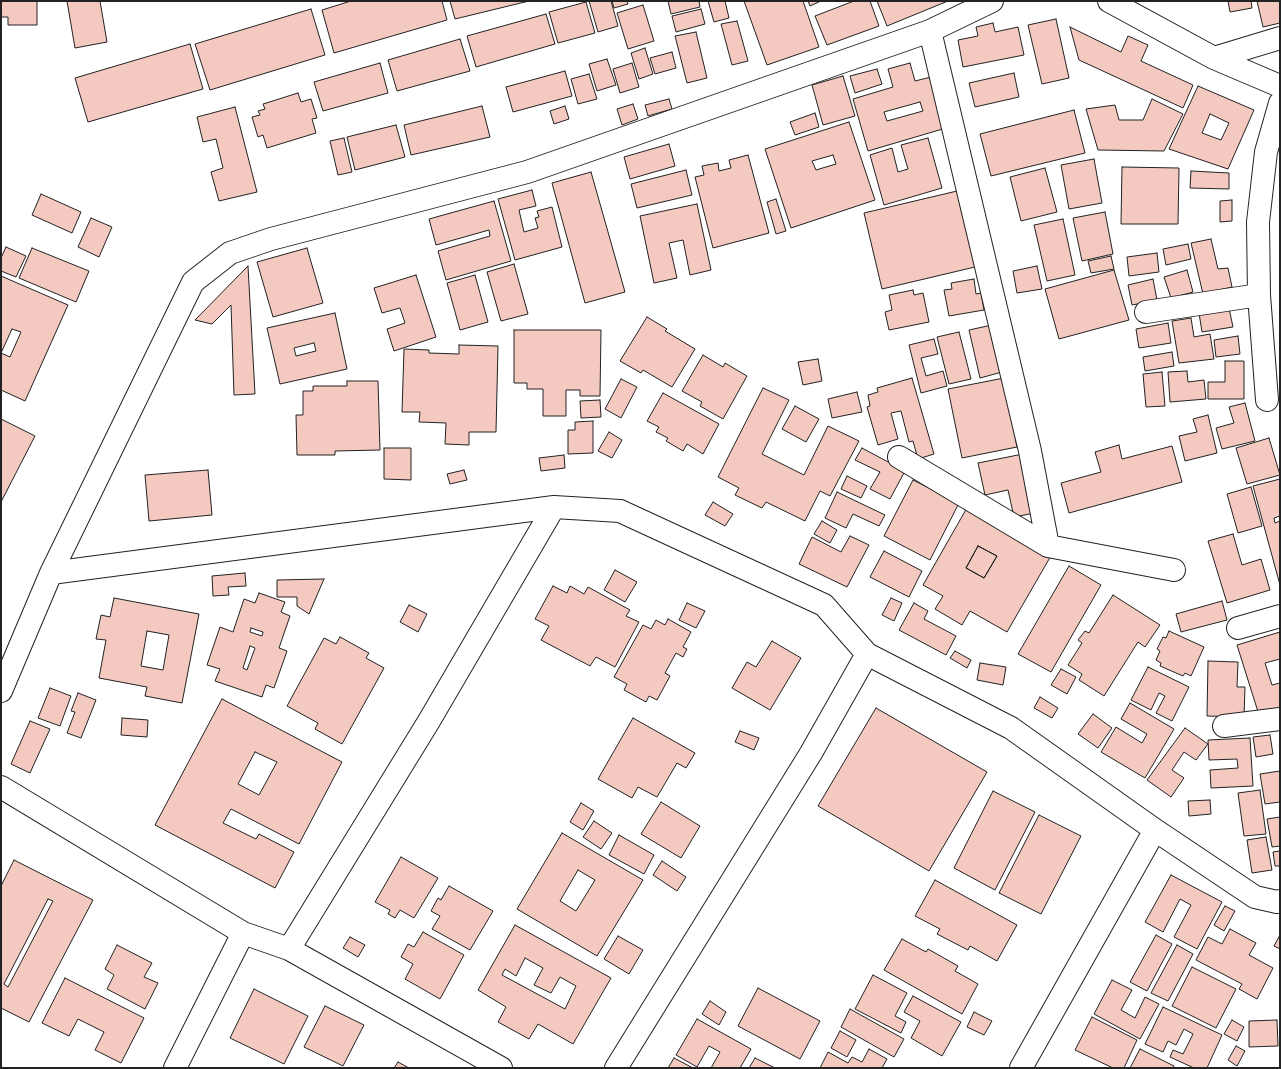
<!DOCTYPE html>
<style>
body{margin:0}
#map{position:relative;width:1281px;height:1069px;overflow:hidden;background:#fff;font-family:Bitter,serif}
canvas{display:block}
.frame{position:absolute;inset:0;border:2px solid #222;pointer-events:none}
</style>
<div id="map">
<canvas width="1281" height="1069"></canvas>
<div class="frame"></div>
</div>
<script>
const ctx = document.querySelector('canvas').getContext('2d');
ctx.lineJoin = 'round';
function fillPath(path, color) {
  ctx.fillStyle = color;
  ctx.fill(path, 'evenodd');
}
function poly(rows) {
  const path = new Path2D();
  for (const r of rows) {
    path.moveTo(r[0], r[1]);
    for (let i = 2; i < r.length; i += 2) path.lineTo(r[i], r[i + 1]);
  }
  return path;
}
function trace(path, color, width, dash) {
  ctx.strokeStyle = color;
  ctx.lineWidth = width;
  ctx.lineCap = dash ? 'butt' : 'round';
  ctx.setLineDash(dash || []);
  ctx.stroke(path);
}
const building = poly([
 [1,1,37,1,37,25,8,25,8,17,1,17,1,1],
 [67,1,100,1,107,42,75,48,67,1],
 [351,1,442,1,447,20,334,53,322,10,351,1],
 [450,1,529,1,455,19,450,1],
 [589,1,611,1,618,26,598,32,589,1],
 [612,1,627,1,628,4,614,8,612,1],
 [668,1,699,1,700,7,671,14,668,1],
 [708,1,725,1,729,18,714,22,708,1],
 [744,1,803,1,819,47,767,65,744,1],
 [808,1,821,1,810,6,808,1],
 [854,1,870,1,879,26,827,45,815,16,854,1],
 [877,1,948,1,887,26,877,1],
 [1228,1,1251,1,1252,8,1230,12,1228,1],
 [1257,1,1280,1,1280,23,1263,27,1257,1],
 [586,2,595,33,558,43,549,12,586,2],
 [643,5,654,41,628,49,617,13,643,5],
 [311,9,325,55,210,90,195,44,311,9],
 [701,9,705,24,676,32,672,16,701,9],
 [546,14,555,44,476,67,467,36,546,14],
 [1056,19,1069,78,1042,84,1028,25,1056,19],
 [737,21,748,61,732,65,721,24,737,21],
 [993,23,995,32,1018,27,1024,55,963,67,958,40,978,36,976,27,993,23],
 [1070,27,1121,52,1128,36,1148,45,1141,61,1193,85,1183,108,1079,60,1070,27],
 [696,32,707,78,687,83,675,36,696,32],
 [460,39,470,71,397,91,388,60,460,39],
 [190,44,203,89,88,122,75,78,190,44],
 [645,48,653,74,639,79,631,53,645,48],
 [672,52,676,68,655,74,650,58,672,52],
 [607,59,616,85,597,91,589,64,607,59],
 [380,63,388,93,323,111,314,82,380,63],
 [632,63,639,87,620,93,613,69,632,63],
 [910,63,915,81,931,77,946,128,868,151,853,99,893,87,888,69,910,63],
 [920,102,923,111,887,121,884,112,920,102],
 [877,69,882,84,855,93,850,76,877,69],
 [565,71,572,96,513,112,506,87,565,71],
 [1014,73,1019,97,975,107,969,83,1014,73],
 [589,74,597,99,578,104,571,79,589,74],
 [843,76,855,116,823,125,812,85,843,76],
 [1198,86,1254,110,1228,169,1169,149,1198,86],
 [1210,114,1229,123,1221,140,1202,133,1210,114],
 [298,93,301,102,311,99,317,118,312,119,316,133,267,148,263,135,258,137,252,117,260,115,258,111,265,109,263,104,298,93],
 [669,99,672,109,648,116,645,105,669,99],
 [1152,99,1183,114,1164,151,1098,150,1086,109,1115,105,1119,120,1143,120,1152,99],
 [633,104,638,119,622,125,617,109,633,104],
 [482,106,490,137,411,155,404,125,482,106],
 [565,106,569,119,554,124,550,111,565,106],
 [235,107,257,192,219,201,211,172,223,168,216,139,203,142,197,117,235,107],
 [1074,110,1085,153,991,176,980,134,1074,110],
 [815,113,819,127,795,135,790,122,815,113],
 [849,122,875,200,791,228,765,149,849,122],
 [833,155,836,164,816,170,812,161,833,155],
 [396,125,405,157,355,170,347,137,396,125],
 [344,138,352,172,338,175,330,141,344,138],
 [928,138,942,188,884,205,870,155,892,148,898,172,908,169,901,145,928,138],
 [669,144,675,166,630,179,624,157,669,144],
 [748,155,769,233,713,248,695,177,704,175,702,166,718,163,719,171,731,168,729,160,748,155],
 [1094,159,1102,203,1069,209,1061,165,1094,159],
 [1122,167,1179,168,1178,224,1121,224,1122,167],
 [1045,168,1057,212,1021,221,1010,177,1045,168],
 [686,170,692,195,637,208,631,184,686,170],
 [1191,171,1229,173,1229,189,1190,188,1191,171],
 [591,172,625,292,585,303,552,183,591,172],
 [532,190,536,206,519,210,524,232,538,228,535,218,539,217,537,211,552,207,562,247,515,260,498,199,532,190],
 [957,191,975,267,882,289,864,213,957,191],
 [41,194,81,212,72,233,32,215,41,194],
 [776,199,786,231,776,234,767,202,776,199],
 [1232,200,1232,221,1220,222,1220,201,1232,200],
 [494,201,511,261,446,280,438,251,490,236,489,230,436,245,429,219,494,201],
 [697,204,711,270,690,275,683,240,669,243,677,278,654,283,640,216,697,204],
 [1105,212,1113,254,1082,261,1073,218,1105,212],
 [91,218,112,227,99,257,78,247,91,218],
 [1063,219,1075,275,1047,281,1034,225,1063,219],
 [1211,239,1218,269,1228,268,1232,287,1203,294,1191,243,1211,239],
 [1188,244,1191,259,1166,265,1163,249,1188,244],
 [6,247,26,256,16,277,1,271,1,258,6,247],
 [32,248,89,271,76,302,19,278,32,248],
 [307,248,323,303,273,317,257,262,307,248],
 [1157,253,1159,272,1129,276,1127,257,1157,253],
 [1111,256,1114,269,1091,273,1088,261,1111,256],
 [514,264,528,314,501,321,487,272,514,264],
 [248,266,255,394,234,395,231,305,212,324,195,320,248,266],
 [1037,266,1042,289,1017,293,1013,271,1037,266],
 [1114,270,1129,320,1059,339,1045,289,1114,270],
 [1187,270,1193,292,1171,298,1164,277,1187,270],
 [416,275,436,337,394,351,387,329,405,323,400,308,382,313,374,288,416,275],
 [475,275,488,322,460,330,447,283,475,275],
 [1,276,68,305,25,401,1,390,1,276],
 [12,329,21,332,10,357,1,353,12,329],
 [974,279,976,294,981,293,984,310,949,316,944,290,952,289,951,283,974,279],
 [1153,279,1157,300,1132,305,1128,285,1153,279],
 [913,290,914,295,923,293,929,322,889,330,885,312,892,310,889,295,913,290],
 [1229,308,1233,327,1202,332,1199,313,1229,308],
 [335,313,347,369,280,384,267,328,335,313],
 [314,343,316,351,296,356,294,348,314,343],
 [647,317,667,329,665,331,695,349,672,387,643,370,641,373,620,361,647,317],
 [1191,318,1194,337,1210,334,1214,359,1179,363,1172,321,1191,318],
 [1168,323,1171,343,1139,348,1136,329,1168,323],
 [992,325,1002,372,980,378,969,330,992,325],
 [514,330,601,330,600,396,580,396,580,390,566,390,566,416,543,416,543,389,527,389,527,383,514,383,514,330],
 [959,332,971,379,949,384,937,337,959,332],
 [1238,336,1240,354,1216,357,1214,340,1238,336],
 [934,339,938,354,921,358,926,376,943,371,947,386,921,393,909,345,934,339],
 [459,345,498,346,496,432,469,432,469,445,445,444,446,423,419,422,420,412,402,412,404,349,429,350,429,353,459,354,459,345],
 [1172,352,1174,366,1145,371,1143,357,1172,352],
 [703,355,723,367,725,363,747,376,723,419,700,406,702,402,682,391,703,355],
 [818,359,822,381,803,385,798,362,818,359],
 [1225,361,1244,361,1244,399,1208,399,1208,382,1225,382,1225,361],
 [1187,371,1188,382,1204,380,1206,399,1170,402,1168,372,1187,371],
 [1162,372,1165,406,1146,407,1143,374,1162,372],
 [912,378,934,454,918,459,913,441,909,442,901,411,891,413,898,439,878,445,867,407,870,406,868,395,878,392,877,388,912,378],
 [1004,378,1017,447,962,458,948,389,1004,378],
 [621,379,637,387,621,418,605,409,621,379],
 [347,381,378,381,380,450,335,451,335,455,297,455,296,415,303,415,303,391,313,391,313,386,347,386,347,381],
 [763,388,789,400,762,454,804,475,828,426,859,441,830,496,820,491,805,521,766,502,762,508,735,495,739,488,718,477,763,388],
 [857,392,862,412,832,418,828,399,857,392],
 [663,393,719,424,703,454,687,444,683,451,666,441,668,438,656,432,659,427,647,421,663,393],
 [600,400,601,417,581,418,580,401,600,400],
 [1245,403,1255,441,1222,449,1216,428,1234,423,1229,407,1245,403],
 [795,406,819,419,806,442,782,429,795,406],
 [1208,415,1217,453,1185,461,1179,436,1197,432,1193,419,1208,415],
 [1,419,35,436,1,502,1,419],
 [593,421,593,453,568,454,568,430,575,430,575,422,593,421],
 [609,432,622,440,612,458,598,451,609,432],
 [1269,438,1280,475,1247,484,1236,448,1269,438],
 [1119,445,1122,459,1172,446,1182,482,1069,513,1061,483,1101,472,1095,452,1119,445],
 [384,448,411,448,411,480,384,479,384,448],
 [862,448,905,471,890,499,870,489,880,472,855,460,862,448],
 [1023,454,1035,513,1014,517,1008,490,985,495,978,463,1023,454],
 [564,455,565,468,541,471,539,458,564,455],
 [208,470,212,515,149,521,145,475,208,470],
 [464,470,467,480,450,484,447,474,464,470],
 [847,476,867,486,861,498,841,489,847,476],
 [1280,479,1280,516,1274,518,1275,523,1280,521,1280,585,1253,486,1280,479],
 [913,480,959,503,930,560,884,536,913,480],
 [1251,487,1262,526,1238,533,1227,494,1251,487],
 [837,492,885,515,879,526,853,514,846,528,825,518,837,492],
 [713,502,733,514,725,526,705,515,713,502],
 [968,506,1052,554,1007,632,970,611,962,625,935,609,943,596,923,585,968,506],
 [978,546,997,556,984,578,966,568,978,546],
 [822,521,837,530,830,543,814,534,822,521],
 [1233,534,1242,565,1261,559,1270,590,1227,603,1208,541,1233,534],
 [850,536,869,545,847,587,799,564,812,537,841,552,850,536],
 [978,546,997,556,984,578,966,568,978,546],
 [884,551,922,571,909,597,870,577,884,551],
 [1069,566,1101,585,1051,672,1018,654,1069,566],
 [615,570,637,582,625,602,604,590,615,570],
 [245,573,246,586,228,587,229,595,213,596,212,576,245,573],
 [324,579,309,614,297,606,297,597,277,597,277,580,324,579],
 [553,586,567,593,570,586,584,594,588,587,630,610,626,616,639,622,615,667,596,657,590,666,541,640,549,626,535,619,553,586],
 [259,593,285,602,281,612,290,616,279,648,287,651,274,688,266,685,262,697,215,681,220,669,207,665,220,627,233,632,244,599,255,603,259,593],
 [251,628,263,632,262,636,250,632,251,628],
 [250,646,255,648,247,670,243,668,250,646],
 [1113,595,1160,625,1145,647,1138,642,1104,696,1079,680,1082,674,1068,665,1082,643,1078,640,1085,631,1089,633,1113,595],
 [114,598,199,614,182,703,145,696,147,687,99,678,106,640,96,639,101,615,110,617,114,598],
 [147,631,169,635,163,670,141,666,147,631],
 [891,598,902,603,894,621,882,615,891,598],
 [1222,601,1227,620,1181,632,1176,614,1222,601],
 [687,603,705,611,696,628,679,620,687,603],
 [914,603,928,611,924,619,956,636,946,655,899,630,914,603],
 [409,605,427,614,418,632,400,622,409,605],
 [668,619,691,632,683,647,687,649,683,657,676,653,665,673,670,676,657,700,649,696,646,702,624,690,627,684,614,677,643,625,651,629,656,620,665,625,668,619],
 [1169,631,1204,647,1191,676,1185,673,1183,676,1160,666,1161,663,1156,660,1160,651,1157,649,1163,637,1166,638,1169,631],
 [1280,632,1280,659,1265,663,1272,685,1280,683,1280,708,1259,715,1237,645,1280,632],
 [340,637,369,653,366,658,384,668,342,744,315,729,318,723,287,706,324,638,336,644,340,637],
 [772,641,801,658,770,710,732,688,747,662,756,667,772,641],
 [955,651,971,660,967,668,950,658,955,651],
 [1208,661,1238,662,1237,687,1245,687,1244,717,1207,716,1208,661],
 [980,663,1006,667,1003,685,977,680,980,663],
 [1148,667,1189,687,1172,721,1156,713,1165,696,1159,693,1151,710,1131,700,1148,667],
 [1061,669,1076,677,1067,694,1051,685,1061,669],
 [50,688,71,696,60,726,38,718,50,688],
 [78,693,96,700,81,738,67,733,75,712,71,711,78,693],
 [1040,697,1058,708,1052,718,1034,708,1040,697],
 [222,699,342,762,299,844,231,809,223,823,256,839,259,834,294,852,275,888,155,825,222,699],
 [255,752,277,762,259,795,238,784,255,752],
 [1130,703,1174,729,1145,778,1101,752,1116,727,1142,743,1147,734,1121,719,1130,703],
 [876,708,987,772,929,871,818,806,876,708],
 [1093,714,1112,728,1098,748,1078,734,1093,714],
 [122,718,148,720,147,737,121,735,122,718],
 [633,718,695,753,686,768,677,763,657,797,638,787,632,798,598,779,633,718],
 [30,721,50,729,30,773,11,764,30,721],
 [1185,728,1208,744,1196,760,1184,752,1172,770,1184,778,1171,797,1147,780,1185,728],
 [740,731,759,738,754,750,735,742,740,731],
 [1270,735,1273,754,1256,757,1253,737,1270,735],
 [1250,738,1253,786,1211,788,1210,770,1238,768,1237,759,1209,760,1208,740,1250,738],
 [1280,771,1280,802,1265,804,1260,774,1280,771],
 [1260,790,1266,834,1244,836,1238,793,1260,790],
 [993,791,1035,812,995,890,954,868,993,791],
 [1210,800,1211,814,1189,816,1188,801,1210,800],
 [661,802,700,826,681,858,641,834,661,802],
 [581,803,594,811,583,830,570,822,581,803],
 [1039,815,1081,836,1041,914,999,893,1039,815],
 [1280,817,1280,846,1272,847,1267,819,1280,817],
 [594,821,612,833,601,849,583,837,594,821],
 [562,833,643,880,597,956,517,909,562,833],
 [578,870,595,880,576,911,560,901,578,870],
 [619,835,654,855,644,874,609,855,619,835],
 [1266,837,1272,870,1252,873,1247,840,1266,837],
 [1280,851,1280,866,1275,866,1273,852,1280,851],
 [401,857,438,878,414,918,400,910,395,918,388,914,390,910,375,902,401,857],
 [14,860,93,900,29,1022,1,1008,1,886,14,860],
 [48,899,53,901,8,987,4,984,48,899],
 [662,861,686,877,677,891,653,875,662,861],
 [1171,875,1222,902,1197,949,1174,937,1191,905,1180,899,1163,932,1145,922,1171,875],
 [935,880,1017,925,997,961,970,946,968,950,937,934,940,929,915,916,935,880],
 [449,886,493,911,470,950,432,929,440,916,431,911,438,898,441,900,449,886],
 [1225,906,1235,911,1224,931,1214,925,1225,906],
 [515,925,611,978,573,1044,538,1024,529,1039,498,1022,506,1007,478,990,515,925],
 [525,958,543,968,534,985,551,993,560,977,576,986,565,1009,502,975,505,969,516,976,525,958],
 [1230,929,1256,943,1249,955,1273,968,1257,999,1239,989,1242,984,1196,960,1208,937,1222,944,1230,929],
 [423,932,464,955,440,999,405,979,413,964,401,957,408,944,414,947,423,932],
 [1156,935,1172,944,1147,991,1130,982,1156,935],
 [1280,935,1280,949,1274,946,1280,935],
 [618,936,643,950,629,974,604,959,618,936],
 [350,937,365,945,358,957,343,948,350,937],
 [902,939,926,952,928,949,958,966,955,971,978,984,962,1014,884,970,902,939],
 [117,945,152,963,144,977,158,983,145,1009,107,989,114,975,105,969,117,945],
 [1177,945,1193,954,1168,1001,1151,993,1177,945],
 [1192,967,1236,989,1216,1028,1172,1006,1192,967],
 [873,975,907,993,895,1016,906,1022,901,1033,855,1009,873,975],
 [65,978,144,1018,121,1063,95,1050,104,1032,78,1019,69,1036,42,1023,65,978],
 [1112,980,1132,990,1121,1010,1135,1018,1145,997,1159,1004,1140,1039,1094,1014,1112,980],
 [758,988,820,1021,800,1059,738,1026,758,988],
 [254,989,308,1016,284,1064,230,1038,254,989],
 [913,996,961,1022,942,1056,911,1038,920,1021,904,1012,913,996],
 [710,1001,726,1012,719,1025,702,1014,710,1001],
 [325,1006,364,1025,343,1066,304,1047,325,1006],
 [1163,1007,1222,1035,1207,1068,1194,1068,1170,1057,1173,1050,1183,1054,1193,1034,1184,1029,1176,1045,1168,1041,1163,1052,1145,1044,1163,1007],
 [850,1009,904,1039,894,1057,841,1027,850,1009],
 [974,1012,992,1021,984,1035,967,1027,974,1012],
 [1092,1017,1137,1040,1124,1068,1113,1068,1075,1050,1092,1017],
 [697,1019,751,1049,740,1068,711,1068,720,1052,709,1046,697,1067,676,1055,697,1019],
 [1232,1020,1244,1027,1237,1041,1224,1034,1232,1020],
 [1277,1020,1278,1046,1249,1047,1249,1021,1277,1020],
 [840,1031,856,1040,847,1057,831,1048,840,1031],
 [1236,1046,1245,1051,1237,1066,1228,1060,1236,1046],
 [869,1049,887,1059,882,1068,820,1068,828,1052,848,1063,852,1057,862,1062,869,1049],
 [1140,1049,1174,1066,1173,1068,1130,1068,1140,1049],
 [674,1058,693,1068,668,1068,674,1058],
 [755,1058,775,1068,749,1068,755,1058],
 [398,1062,409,1068,394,1068,398,1062]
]);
fillPath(building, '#f3c9c0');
trace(building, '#222', 1);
const minor = poly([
 [1109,1,1214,58,1280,86],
 [930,31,1030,451,1048,546],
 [1214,58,1280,38],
 [1146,312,1259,295],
 [1267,400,1259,295,1258,222,1266,152,1280,103],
 [899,457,1048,546,1174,570],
 [51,573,554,507,620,511,824,605,867,654,1011,728,1155,830,1255,897,1277,902,1280,901],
 [1238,628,1280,616],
 [1,691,51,573,193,282,230,253,271,239,527,172,930,31,992,1],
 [1224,726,1280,719],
 [1,787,243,933,289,949,501,1068],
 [289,949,429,721,554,507],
 [175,1068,243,933],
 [616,1068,811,753,867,654],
 [1021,1068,1155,830]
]);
trace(minor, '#222', 24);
trace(minor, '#fff', 22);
</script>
